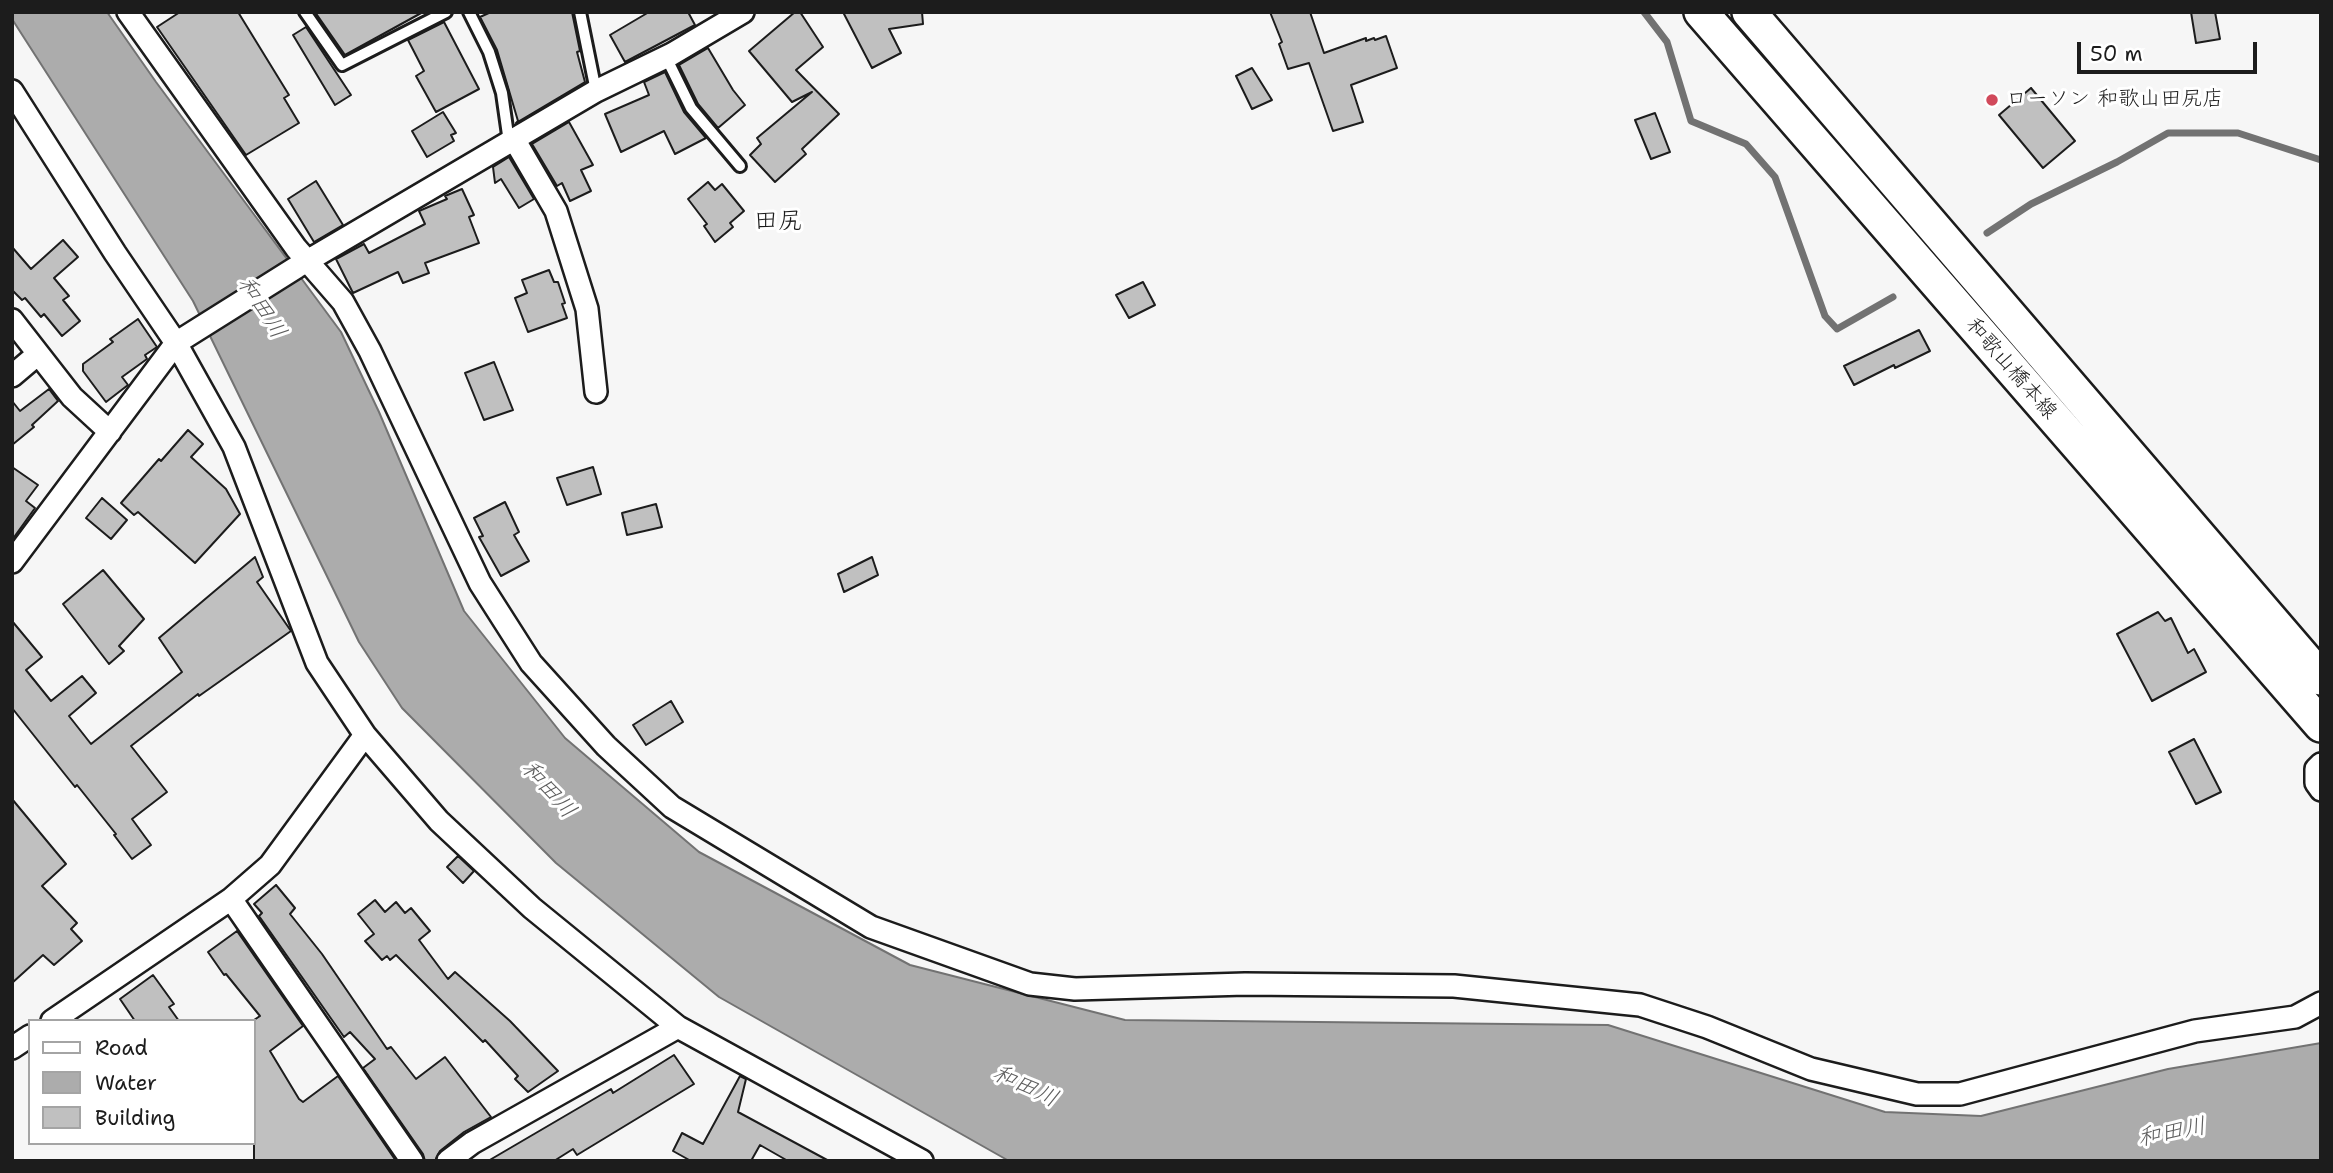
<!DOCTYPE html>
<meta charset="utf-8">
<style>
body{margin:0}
#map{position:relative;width:2333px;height:1173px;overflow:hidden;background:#f6f6f6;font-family:"Shantell Sans",sans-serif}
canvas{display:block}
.frame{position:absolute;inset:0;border:14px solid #1c1c1c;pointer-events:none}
.legend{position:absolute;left:28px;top:1019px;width:228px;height:126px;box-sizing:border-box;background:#fff;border:2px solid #a4a4a4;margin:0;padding:9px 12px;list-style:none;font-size:21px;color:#1c1c1c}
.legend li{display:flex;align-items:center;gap:14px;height:35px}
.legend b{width:35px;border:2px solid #a4a4a4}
.scale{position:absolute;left:2077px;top:42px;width:180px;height:32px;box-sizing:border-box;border:4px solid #1c1c1c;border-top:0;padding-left:9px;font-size:21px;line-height:24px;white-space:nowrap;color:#1c1c1c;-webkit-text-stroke:5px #fff;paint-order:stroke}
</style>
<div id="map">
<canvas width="2333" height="1173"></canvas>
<div class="frame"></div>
<ul class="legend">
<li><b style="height:9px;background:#fff"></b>Road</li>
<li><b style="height:19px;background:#acacac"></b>Water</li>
<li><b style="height:19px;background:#c0c0c0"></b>Building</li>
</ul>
<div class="scale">50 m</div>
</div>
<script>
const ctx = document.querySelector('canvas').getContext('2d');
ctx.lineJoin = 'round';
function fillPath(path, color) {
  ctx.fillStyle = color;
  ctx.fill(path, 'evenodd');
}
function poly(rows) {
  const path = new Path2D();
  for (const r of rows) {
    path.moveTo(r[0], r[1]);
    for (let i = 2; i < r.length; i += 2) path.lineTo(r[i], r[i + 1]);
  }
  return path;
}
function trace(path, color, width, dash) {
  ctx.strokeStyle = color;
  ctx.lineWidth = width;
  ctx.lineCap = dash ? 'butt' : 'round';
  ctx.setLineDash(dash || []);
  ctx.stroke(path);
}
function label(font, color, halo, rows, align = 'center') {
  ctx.font = font + ' "Shantell Sans","Klee One",sans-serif';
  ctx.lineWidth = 6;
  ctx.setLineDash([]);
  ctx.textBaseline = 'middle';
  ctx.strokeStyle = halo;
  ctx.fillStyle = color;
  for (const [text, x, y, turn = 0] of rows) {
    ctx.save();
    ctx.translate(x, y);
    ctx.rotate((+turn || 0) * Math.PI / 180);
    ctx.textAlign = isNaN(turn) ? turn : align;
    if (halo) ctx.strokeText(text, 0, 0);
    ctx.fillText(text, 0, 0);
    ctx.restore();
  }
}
const water = poly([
 [12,12,107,12,156,82,341,332,379,412,464,611,565,738,699,852,910,965,1125,1020,1608,1025,1885,1112,1981,1116,2168,1069,2321,1043,2321,1161,1009,1161,719,997,556,863,402,708,359,642,193,301,12,19,12,12]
]);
fillPath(water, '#acacac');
trace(water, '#727272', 2);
trace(poly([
 [1644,12,1667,42,1691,121,1746,144,1775,177,1825,316,1837,329,1893,297],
 [1987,233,2031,204,2117,162,2168,133,2238,133,2321,160]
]), '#727272', 7);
const building = poly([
 [180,12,238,12,289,95,284,98,299,123,246,155,157,27,180,12],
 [315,12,423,12,345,55,315,12],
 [491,12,572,12,580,51,577,52,585,82,516,123,518,121,497,50,480,17,491,12],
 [649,12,688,12,695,25,625,62,610,35,649,12],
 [795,12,800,12,823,47,796,70,839,114,802,149,806,154,775,182,750,155,761,144,757,138,812,92,792,102,749,51,795,12],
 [843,12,922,12,923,24,889,29,901,53,872,68,843,12],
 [1270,12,1310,12,1324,53,1366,38,1366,41,1374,38,1375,40,1386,36,1397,68,1351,85,1363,122,1333,131,1309,63,1288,69,1279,44,1282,42,1270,12],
 [2191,12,2215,12,2220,39,2196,43,2191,12],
 [444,22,479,89,436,112,416,76,424,71,408,40,444,22],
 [306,27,351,95,335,105,293,35,306,27],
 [708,48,733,90,745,105,718,128,698,104,679,65,708,48],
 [1252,68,1272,100,1252,109,1236,76,1252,68],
 [665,72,684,112,706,138,675,154,664,131,621,152,605,114,649,95,644,82,665,72],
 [2031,88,2075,141,2043,168,1999,115,2031,88],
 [443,112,456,133,451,135,454,141,427,157,412,131,443,112],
 [1655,113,1670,152,1651,159,1635,120,1655,113],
 [569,122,593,165,581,170,591,191,570,201,562,183,557,186,532,144,569,122],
 [509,157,534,199,519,208,501,179,495,183,493,167,509,157],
 [316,181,343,225,314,242,288,199,316,181],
 [708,182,715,190,722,184,744,211,730,223,733,227,715,242,704,226,707,224,688,199,708,182],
 [462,189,474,215,469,217,479,243,425,263,429,273,403,283,398,272,353,293,336,259,364,244,369,253,425,224,419,211,447,199,445,196,462,189],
 [63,240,78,257,54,278,69,296,63,300,80,321,62,336,44,314,41,317,25,298,22,300,12,290,12,247,31,269,63,240],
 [549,270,554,282,558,282,565,303,562,304,567,318,528,332,515,298,527,293,522,280,549,270],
 [1143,282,1155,305,1129,318,1116,295,1143,282],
 [138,319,157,347,145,355,147,359,122,377,128,385,106,402,83,371,83,364,113,342,110,339,138,319],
 [1919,330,1930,351,1895,368,1894,365,1854,385,1844,366,1919,330],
 [494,362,513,410,484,420,465,373,494,362],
 [49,389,58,401,32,425,34,427,12,445,12,401,20,411,49,389],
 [188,430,203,444,191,457,226,489,240,514,195,563,138,512,134,515,121,503,159,459,161,461,188,430],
 [12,467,38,485,26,501,35,508,12,540,12,467],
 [593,467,601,494,567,505,557,478,593,467],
 [102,498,127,520,111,539,86,518,102,498],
 [505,502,519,532,514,535,529,561,501,576,479,537,483,536,474,518,505,502],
 [656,504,662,527,627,535,622,513,656,504],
 [255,557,263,577,257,582,291,631,199,696,198,694,131,746,167,792,132,819,151,845,132,859,114,835,116,834,77,785,75,787,12,708,12,621,42,657,26,670,51,701,82,676,96,693,69,716,91,744,182,672,159,638,255,557],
 [872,557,878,575,844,592,838,574,872,557],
 [103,570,144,619,119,646,124,651,109,664,63,604,103,570],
 [2158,612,2165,621,2171,618,2188,653,2194,649,2206,672,2152,701,2117,634,2158,612],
 [671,701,683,722,646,745,633,725,671,701],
 [2194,739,2221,792,2196,804,2169,752,2194,739],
 [12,799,66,864,42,886,77,923,71,929,82,941,54,965,43,955,12,983,12,799],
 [458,856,474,871,463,883,447,867,458,856],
 [276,885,295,908,290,914,322,954,387,1049,391,1047,416,1079,445,1057,491,1117,464,1132,440,1151,435,1161,425,1161,423,1154,363,1068,375,1059,350,1032,344,1037,259,916,262,913,254,904,276,885],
 [375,900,385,912,396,902,405,913,411,908,430,931,419,940,448,979,455,972,510,1021,558,1071,528,1092,515,1079,518,1076,485,1040,483,1042,396,955,390,960,387,956,382,960,365,941,374,934,358,914,375,900],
 [237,931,303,1026,270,1051,299,1099,303,1102,338,1076,396,1161,254,1161,254,1020,260,1016,226,974,224,975,208,952,237,931],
 [153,975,174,1004,169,1007,179,1021,135,1021,120,999,153,975],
 [674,1055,694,1084,577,1155,573,1149,554,1161,488,1161,611,1089,613,1093,674,1055],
 [740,1076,746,1079,738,1112,829,1161,788,1161,760,1145,751,1161,691,1161,673,1151,682,1133,703,1144,740,1076]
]);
fillPath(building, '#c0c0c0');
trace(building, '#1c1c1c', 2);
const service = poly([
 [305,12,342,65,446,12],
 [469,12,489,52,502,93,509,142],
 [580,12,596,91],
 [666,57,691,108,740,166]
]);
const minor = poly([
 [128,12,296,248,343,302,370,351,480,583,531,663,606,746,672,807,871,927,1030,984,1075,989,1245,984,1454,986,1640,1005,1707,1027,1811,1069,1917,1094,1960,1094,2195,1031,2295,1017,2321,1003],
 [12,91,115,253,176,343,234,447,317,663,365,735,439,821,532,908,678,1027,922,1161],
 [514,139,556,211,587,309,596,392],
 [12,320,72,397,110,432],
 [12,376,38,354],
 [12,562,176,343,297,267,596,91,672,54,743,12],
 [365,735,270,865,231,899,412,1161],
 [2321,764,2316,769,2316,783,2321,790],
 [52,1021,231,899],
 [12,1048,30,1036],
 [448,1161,472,1143,678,1027]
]);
const primary = poly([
 [1701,12,2321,725],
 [1749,12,2321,678]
]);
trace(service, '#1c1c1c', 16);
trace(minor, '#1c1c1c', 26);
trace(primary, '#1c1c1c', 38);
trace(service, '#fff', 10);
trace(minor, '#fff', 21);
trace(primary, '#fff', 33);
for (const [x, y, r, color] of [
 [1992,100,7,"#d1495b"]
]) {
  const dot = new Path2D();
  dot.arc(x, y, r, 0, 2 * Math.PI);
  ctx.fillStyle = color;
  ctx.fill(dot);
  trace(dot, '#fff', 2.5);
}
label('21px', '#1c1c1c', '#fff', [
 ["ローソン 和歌山田尻店",2006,100]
], 'left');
label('21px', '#1c1c1c', '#fff', [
 ["和歌山橋本線",2011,369,49]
]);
label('italic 23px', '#5d5d5d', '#fff', [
 ["和田川",261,308,57],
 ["和田川",548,790,48],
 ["和田川",1025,1087,25],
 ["和田川",2172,1133,-11]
]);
label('24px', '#1c1c1c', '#fff', [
 ["田尻",778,222]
]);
</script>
